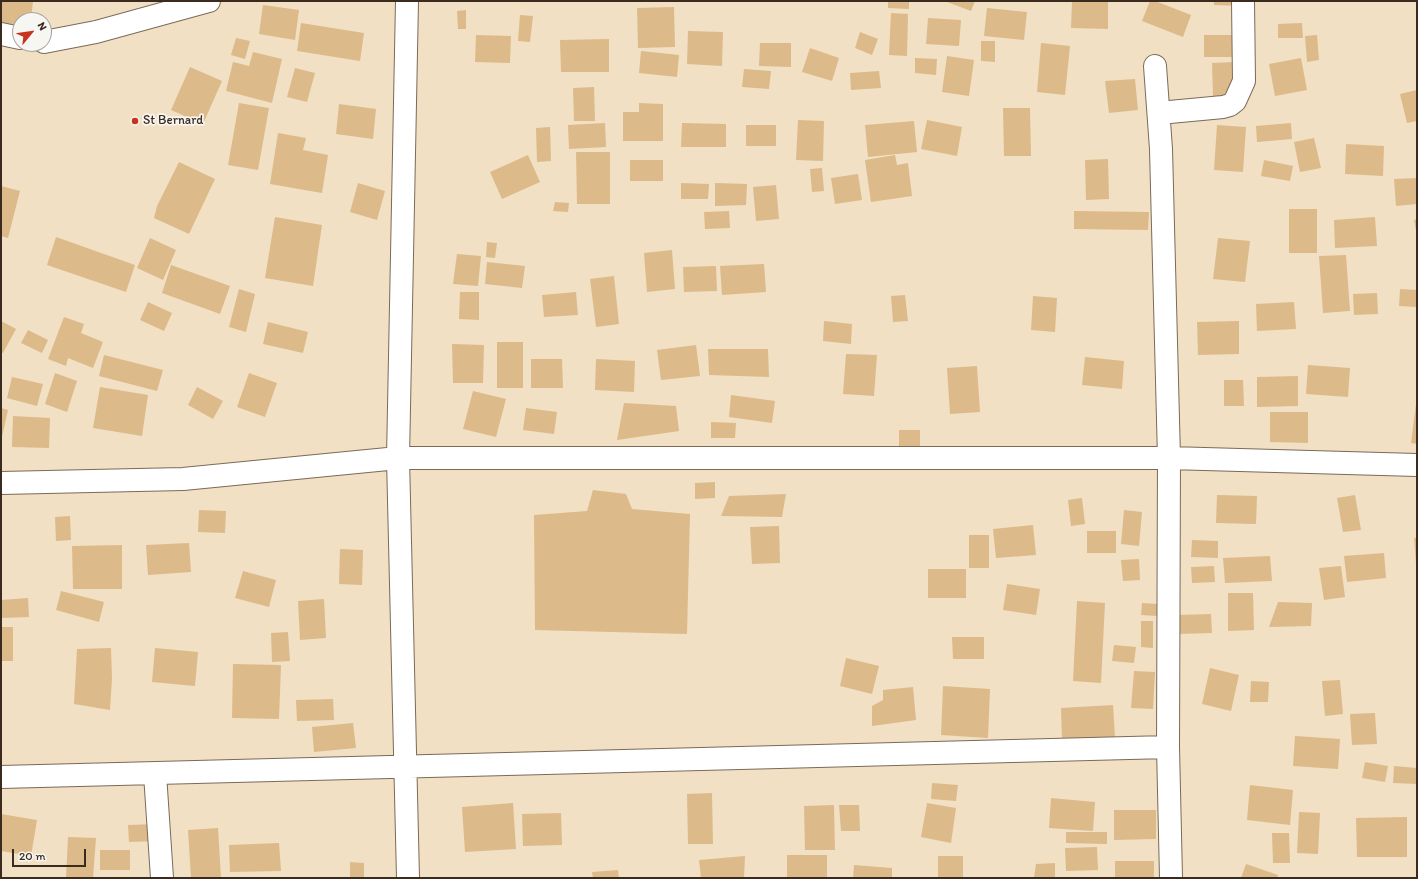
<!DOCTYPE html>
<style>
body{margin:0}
#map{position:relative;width:1418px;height:879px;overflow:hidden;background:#f1e0c4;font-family:Itim,sans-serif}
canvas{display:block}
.frame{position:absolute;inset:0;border:2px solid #3b2a1e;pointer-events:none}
.north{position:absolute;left:12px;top:12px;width:40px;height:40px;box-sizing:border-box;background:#f6f6f2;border:1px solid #aba49d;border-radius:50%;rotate:61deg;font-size:11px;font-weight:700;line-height:16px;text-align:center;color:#3b2a1e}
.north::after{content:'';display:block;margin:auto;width:14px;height:18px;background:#c8321e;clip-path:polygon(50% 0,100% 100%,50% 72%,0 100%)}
.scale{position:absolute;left:12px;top:849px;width:74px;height:18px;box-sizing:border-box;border:2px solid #3b2a1e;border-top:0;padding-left:5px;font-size:12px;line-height:14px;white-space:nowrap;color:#3b2a1e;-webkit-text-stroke:3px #f6f6f2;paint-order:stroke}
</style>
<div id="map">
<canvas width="1418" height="879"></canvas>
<div class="frame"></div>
<div class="north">N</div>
<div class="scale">20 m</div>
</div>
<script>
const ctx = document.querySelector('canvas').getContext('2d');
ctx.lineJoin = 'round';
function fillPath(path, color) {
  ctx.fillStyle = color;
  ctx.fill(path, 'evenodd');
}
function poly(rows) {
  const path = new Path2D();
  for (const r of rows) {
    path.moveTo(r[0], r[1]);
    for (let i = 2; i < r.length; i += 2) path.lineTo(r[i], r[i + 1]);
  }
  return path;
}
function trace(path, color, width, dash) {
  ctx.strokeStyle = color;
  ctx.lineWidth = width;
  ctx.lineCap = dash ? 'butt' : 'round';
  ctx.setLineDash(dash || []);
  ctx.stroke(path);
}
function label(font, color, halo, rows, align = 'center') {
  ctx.font = font + ' Itim,sans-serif';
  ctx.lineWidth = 3.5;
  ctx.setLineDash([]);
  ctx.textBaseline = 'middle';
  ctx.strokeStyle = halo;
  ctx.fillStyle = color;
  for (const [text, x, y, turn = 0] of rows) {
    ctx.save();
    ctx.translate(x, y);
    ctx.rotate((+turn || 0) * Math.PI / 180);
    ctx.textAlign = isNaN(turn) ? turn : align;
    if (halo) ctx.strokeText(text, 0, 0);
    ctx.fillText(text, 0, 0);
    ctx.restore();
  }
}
fillPath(poly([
 [1,1,33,1,31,20,20,20,20,25,1,23],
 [888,1,909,1,909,9,888,8],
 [948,1,975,1,971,11,947,2],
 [1072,1,1108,1,1108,29,1071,28],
 [1150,1,1155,1,1191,15,1183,37,1142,21],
 [1214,1,1242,1,1241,6,1214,5],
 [263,5,299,10,295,40,259,34],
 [674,7,675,47,638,48,637,8],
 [987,8,1027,12,1024,40,984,36],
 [466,10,466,29,458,29,457,11],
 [891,13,908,14,907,56,889,55],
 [520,15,533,16,530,42,518,41],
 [928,18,961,20,959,46,926,44],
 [301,23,364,33,360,61,297,51],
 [1302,23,1303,38,1278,38,1278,24],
 [688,31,723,32,722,66,687,64],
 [860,32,878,39,872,55,855,48],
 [476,35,511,36,510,63,475,62],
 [1204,35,1242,35,1242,57,1204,57],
 [1317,35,1319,60,1307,62,1305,36],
 [236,38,250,41,245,59,231,55],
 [609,39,609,72,561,72,560,40],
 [981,41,995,41,995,62,981,61],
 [760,43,791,43,791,67,759,66],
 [1041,43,1070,46,1065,95,1037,92],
 [810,48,839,58,832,81,802,72],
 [641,51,679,55,677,77,639,73],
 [253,52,282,59,272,103,226,91,233,62,249,66],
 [947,56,974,60,969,96,942,92],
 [915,58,937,59,936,75,915,73],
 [1301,58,1307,90,1275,96,1269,64],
 [1236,62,1237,95,1213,96,1212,63],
 [190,67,222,81,203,124,171,110],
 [295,68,315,73,307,102,287,97],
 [744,69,771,71,769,89,742,87],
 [879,71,881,88,851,90,850,73],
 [1135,79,1138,110,1109,113,1105,81],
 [594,87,595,121,574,121,573,88],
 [1417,90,1417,121,1407,123,1400,94],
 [239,103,269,108,258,170,228,165],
 [639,103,663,104,663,141,623,141,623,112,639,112],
 [339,104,376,109,373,139,336,134],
 [1003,108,1030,108,1031,156,1004,156],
 [798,120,824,121,823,161,796,160],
 [927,120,962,127,957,156,921,149],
 [914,121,917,152,868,157,865,125],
 [605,123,606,147,569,149,568,125],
 [682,123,726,124,726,147,681,147],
 [1291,123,1292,139,1257,142,1256,126],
 [746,125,776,125,776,146,746,146],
 [1217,125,1246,127,1243,172,1214,170],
 [550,127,551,161,537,162,536,128],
 [278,133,306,138,303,150,328,155,322,193,270,184],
 [1314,138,1321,168,1300,172,1294,142],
 [1346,144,1384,146,1383,176,1345,174],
 [576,152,610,152,610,204,577,204],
 [528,155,540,182,502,199,490,172],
 [895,155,897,165,908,163,912,196,871,202,865,160],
 [1108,159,1109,199,1086,200,1085,160],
 [630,160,663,160,663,181,630,181],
 [1264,160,1293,166,1290,181,1261,176],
 [179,162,215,179,189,234,154,218,157,206],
 [822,168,824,191,812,192,810,169],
 [858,174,862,200,835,204,831,178],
 [1417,178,1417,204,1396,206,1394,179],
 [358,183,385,191,377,220,350,212],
 [681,183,709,184,708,199,681,199],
 [715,183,747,184,746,205,715,206],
 [776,185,779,219,756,221,753,187],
 [1,186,20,191,8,238,1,236],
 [555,202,569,203,568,212,553,211],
 [1289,209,1317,209,1317,253,1289,253],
 [729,211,730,228,705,229,704,212],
 [1074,211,1149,212,1148,230,1074,229],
 [275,217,322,225,313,286,265,278],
 [1375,217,1377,246,1335,248,1334,220],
 [1417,219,1417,230,1416,230,1414,220],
 [56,237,135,265,126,292,47,265],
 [150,238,176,250,163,280,137,268],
 [1218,238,1250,241,1245,282,1213,279],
 [487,242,497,243,495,258,486,257],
 [672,250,675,289,647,292,644,253],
 [457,254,481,256,478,286,453,284],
 [1346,255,1350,311,1323,313,1319,256],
 [487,262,525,266,522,288,485,284],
 [764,264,766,292,722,295,720,266],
 [171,265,230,286,220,314,162,293],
 [716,266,717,291,684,292,683,267],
 [614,276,619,324,596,327,590,279],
 [239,289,255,294,246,332,229,327],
 [1400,289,1417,290,1417,307,1399,306],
 [460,292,479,292,479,320,459,319],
 [576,292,578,315,544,317,542,295],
 [1377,293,1378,314,1354,315,1353,294],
 [905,295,908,321,893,322,891,296],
 [1033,296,1057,298,1055,332,1031,330],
 [148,302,172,313,164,331,140,320],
 [1294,302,1296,329,1257,331,1256,304],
 [64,317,84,324,81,333,103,342,93,368,68,358,66,366,48,359],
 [1,321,16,329,3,353,1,352],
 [824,321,852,324,851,344,823,341],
 [1239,321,1239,354,1198,355,1197,322],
 [268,322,308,332,303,353,263,344],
 [28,330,48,340,42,353,21,343],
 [497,342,523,342,523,388,497,388],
 [452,344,484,345,483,383,453,383],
 [696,345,700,376,661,380,657,350],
 [708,349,768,349,769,377,709,375],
 [846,354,877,355,874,396,843,394],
 [104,355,163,370,157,391,99,376],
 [1085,357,1124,361,1122,389,1082,385],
 [531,359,562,359,563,388,531,388],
 [596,359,635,361,634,392,595,390],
 [1308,365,1350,368,1348,397,1306,394],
 [977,366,980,412,950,414,947,368],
 [55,373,77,381,67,412,45,404],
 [249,373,277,383,265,417,237,407],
 [1298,376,1298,406,1257,407,1257,377],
 [12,377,43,384,37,406,7,398],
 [1224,380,1243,380,1244,406,1224,406],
 [100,387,148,395,142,436,93,428],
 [197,387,223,401,213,419,188,405],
 [473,391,506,399,496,437,463,429],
 [731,395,775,401,772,423,729,417],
 [624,403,676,406,679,431,617,440],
 [1416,404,1417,404,1417,444,1411,443],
 [1,408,8,410,2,437,1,437],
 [526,408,557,412,554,434,523,430],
 [1270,412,1308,412,1308,443,1270,442],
 [13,416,50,418,49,448,12,447],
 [711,422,736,423,735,438,711,438],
 [899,430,920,430,920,446,899,446],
 [715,482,715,498,695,499,695,483],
 [593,490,626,494,632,509,690,514,687,634,535,630,534,515,587,511],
 [786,494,782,517,721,516,729,496],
 [1217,495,1257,496,1256,524,1216,523],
 [1355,495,1361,530,1343,532,1337,498],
 [1082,498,1085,524,1071,526,1068,500],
 [199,510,226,511,225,533,198,532],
 [1124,510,1142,512,1139,546,1121,544],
 [70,516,71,540,56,541,55,517],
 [1033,525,1036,555,996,558,993,529],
 [779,526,780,563,752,564,750,527],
 [1087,531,1116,531,1116,553,1087,553],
 [969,535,989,535,989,568,969,568],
 [1414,538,1417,538,1417,562,1416,563],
 [1192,540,1218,541,1218,558,1191,557],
 [189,543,191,572,148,575,146,545],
 [122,545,122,589,73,589,72,546],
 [340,549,363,550,362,585,339,584],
 [1384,553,1386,578,1347,582,1344,556],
 [1270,556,1272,581,1225,583,1223,558],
 [1139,559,1140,580,1123,581,1121,560],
 [1214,566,1215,582,1192,583,1191,567],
 [1341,566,1345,597,1324,600,1319,568],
 [928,569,966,569,966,598,928,598],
 [243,571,276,580,269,607,235,598],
 [1007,584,1040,589,1036,615,1003,610],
 [61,591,104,602,99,622,56,610],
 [1228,593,1253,593,1254,630,1228,631],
 [28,598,29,617,1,618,1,600],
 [324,599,326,638,300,640,298,601],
 [1077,601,1105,603,1101,683,1073,681],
 [1278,602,1312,603,1311,626,1269,627],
 [1142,603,1157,604,1157,616,1141,615],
 [1211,614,1212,633,1177,634,1177,615],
 [1141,621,1153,621,1153,648,1141,647],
 [1,627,13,627,13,661,1,661],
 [288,632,290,661,272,662,271,633],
 [952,637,984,637,984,659,953,659],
 [1114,645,1136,647,1134,663,1112,661],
 [111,648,112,679,110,710,74,704,77,649],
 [155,648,198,652,195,686,152,682],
 [846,658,879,666,872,694,840,686],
 [233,664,281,665,279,719,232,718],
 [1210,668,1239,675,1231,711,1202,704],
 [1134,671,1155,672,1153,709,1131,708],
 [1340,680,1343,714,1325,716,1322,681],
 [1251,681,1269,682,1268,702,1250,702],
 [943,686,990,689,988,738,941,735],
 [913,687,916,720,872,726,872,706,883,700,883,690],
 [333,699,334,720,297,721,296,700],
 [1113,705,1115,737,1062,739,1061,708],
 [1375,713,1377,744,1352,745,1350,714],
 [353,723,356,748,314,752,312,727],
 [1295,736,1340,739,1338,769,1293,766],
 [1365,762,1388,766,1385,782,1362,778],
 [1394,766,1417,768,1417,784,1393,783],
 [932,783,958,785,956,801,931,799],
 [1250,785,1293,790,1290,825,1247,820],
 [712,793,713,844,688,844,687,794],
 [1051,798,1095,802,1093,831,1049,828],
 [513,803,516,849,465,852,462,807],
 [927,803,956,808,951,843,921,837],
 [834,805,835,850,805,850,804,806],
 [839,805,859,805,860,831,841,831],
 [1114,810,1156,810,1156,839,1114,840],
 [1299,812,1320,813,1318,854,1297,853],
 [561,813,562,845,523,846,522,814],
 [1,814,37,820,31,856,1,851],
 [1407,817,1407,857,1357,857,1356,818],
 [157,824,158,841,129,842,128,825],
 [218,828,221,878,191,878,188,830],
 [1066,832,1107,832,1107,844,1066,843],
 [1272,833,1289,833,1290,863,1273,863],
 [68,837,96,838,93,878,66,878],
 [279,843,281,871,230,872,229,845],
 [1097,847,1098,870,1066,871,1065,848],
 [100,850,130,850,130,870,100,870],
 [787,855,827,855,827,878,787,878],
 [745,856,744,878,701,878,699,860],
 [938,856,963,856,963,878,938,878],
 [1115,861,1154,861,1154,878,1115,878],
 [350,862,364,863,364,878,350,878],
 [1055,863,1055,878,1034,878,1036,864],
 [1246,864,1278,875,1277,878,1241,878],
 [854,865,892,868,892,878,853,878],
 [618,870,619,878,593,878,592,872]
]), '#ddba8a');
const minor = poly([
 [407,1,398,458,408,878],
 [1,34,20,38],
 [44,42,96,32,209,1],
 [1155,66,1161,149,1169,458,1168,747,1171,878],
 [1159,113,1223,107,1230,105,1235,101,1244,81,1243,1],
 [1,483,183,479,398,458,1169,458,1417,465],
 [155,774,162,878],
 [1,777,1168,747]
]);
trace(minor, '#7b6a58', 24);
trace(minor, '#fff', 22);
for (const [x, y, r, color] of [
 [135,121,4,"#c8321e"]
]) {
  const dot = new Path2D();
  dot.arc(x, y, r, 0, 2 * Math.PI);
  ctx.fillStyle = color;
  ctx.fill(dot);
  trace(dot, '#f6f6f2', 1.5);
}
label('13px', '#3b2a1e', '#f6f6f2', [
 ["St Bernard",143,121]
], 'left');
</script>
